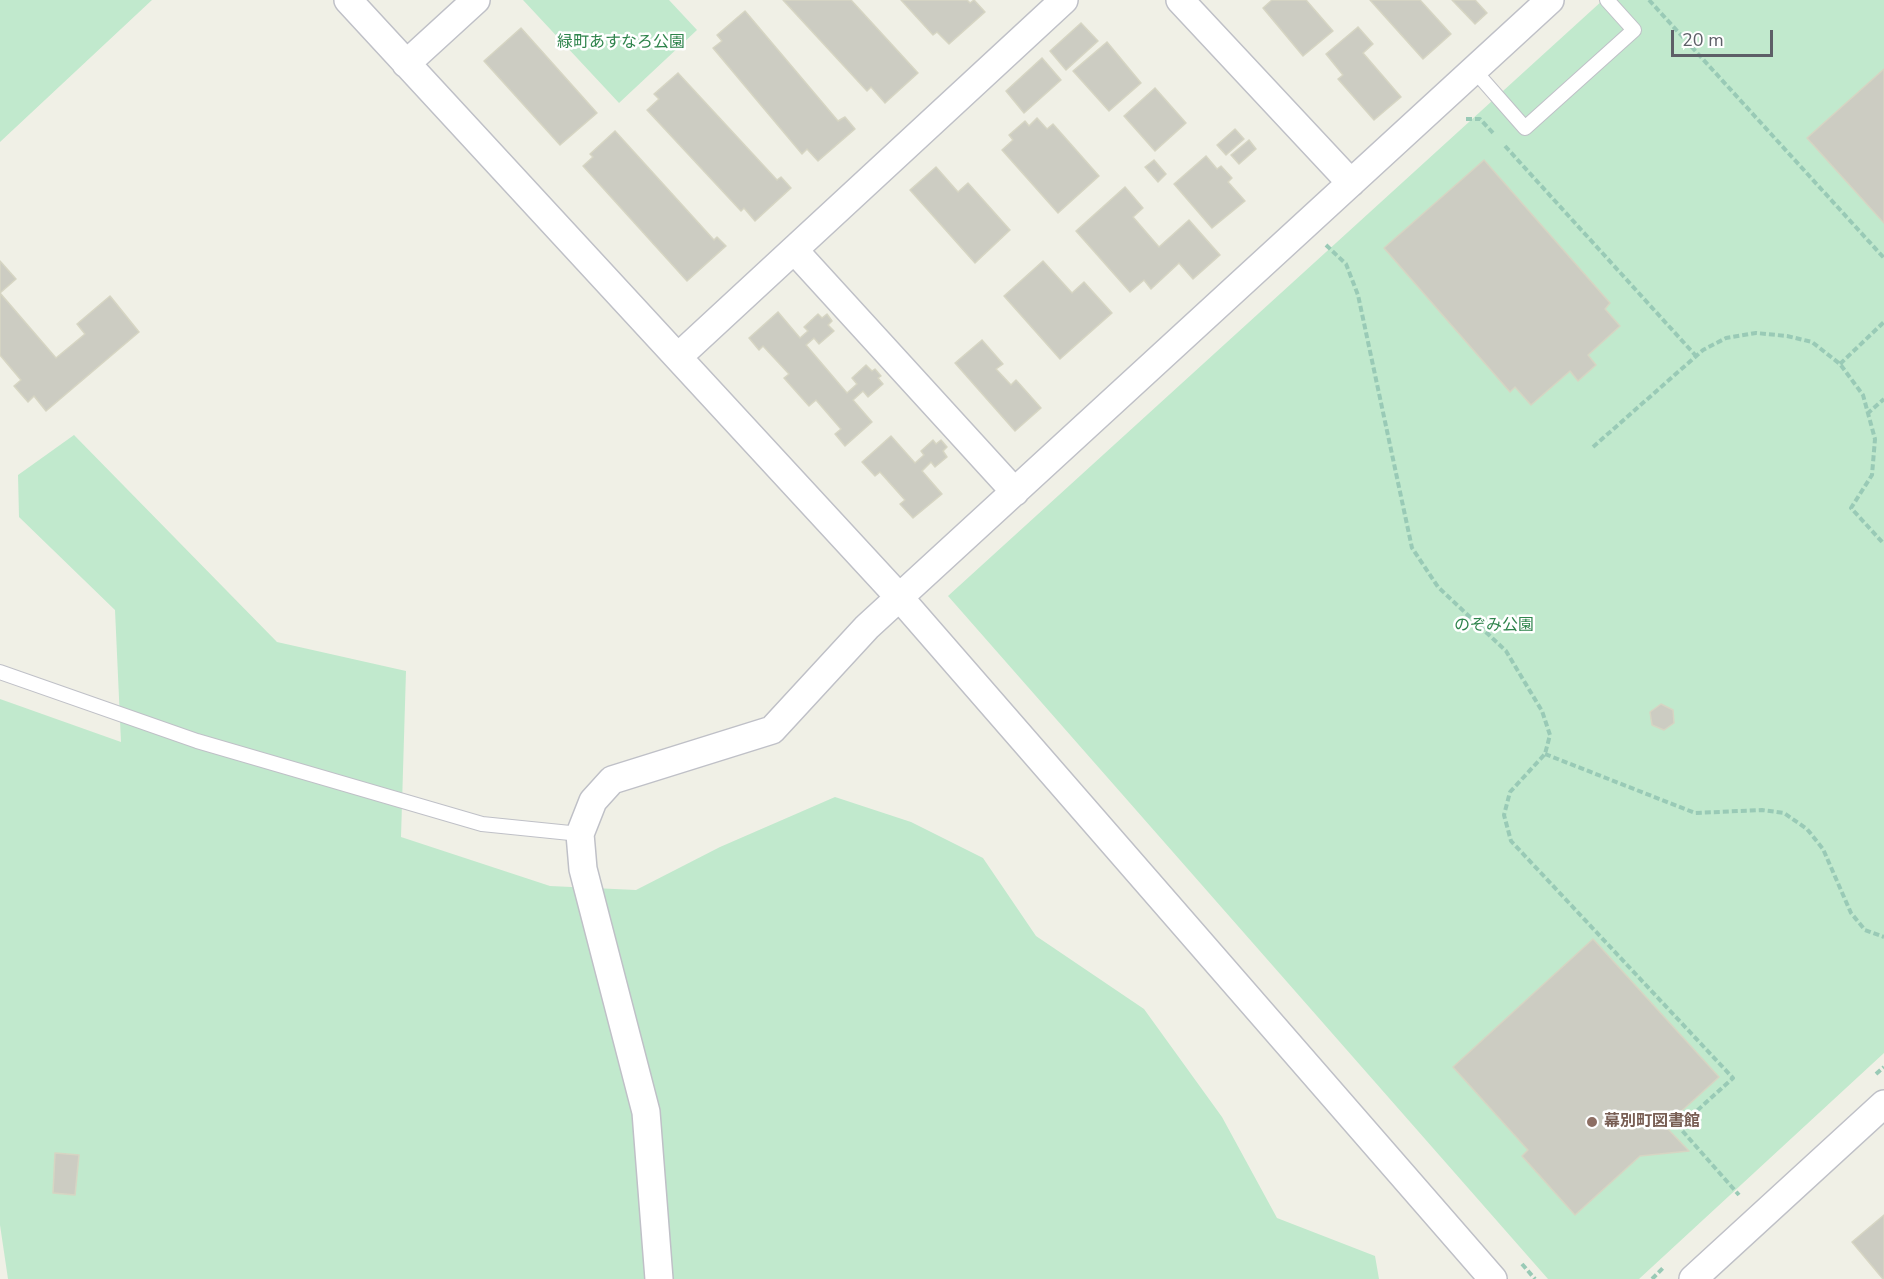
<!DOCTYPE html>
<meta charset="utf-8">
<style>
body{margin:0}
#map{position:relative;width:1884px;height:1279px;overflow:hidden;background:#f0f0e6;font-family:"Nunito Sans",sans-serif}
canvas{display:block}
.scale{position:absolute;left:1671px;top:30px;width:102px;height:27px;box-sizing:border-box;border:3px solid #5d5f67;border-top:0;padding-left:8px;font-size:18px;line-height:21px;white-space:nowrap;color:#5d5f67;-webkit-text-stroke:4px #fff;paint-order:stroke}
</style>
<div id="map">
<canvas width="1884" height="1279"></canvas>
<div class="scale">20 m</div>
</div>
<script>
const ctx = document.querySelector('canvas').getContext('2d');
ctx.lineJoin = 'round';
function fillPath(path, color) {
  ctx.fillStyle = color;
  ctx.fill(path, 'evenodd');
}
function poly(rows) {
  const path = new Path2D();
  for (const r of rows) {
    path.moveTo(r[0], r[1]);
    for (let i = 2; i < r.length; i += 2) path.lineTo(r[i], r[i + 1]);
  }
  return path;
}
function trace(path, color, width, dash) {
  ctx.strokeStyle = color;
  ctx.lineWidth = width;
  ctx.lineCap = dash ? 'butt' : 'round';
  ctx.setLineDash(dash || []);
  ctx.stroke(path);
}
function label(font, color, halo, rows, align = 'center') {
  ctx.font = font + ' "Nunito Sans","Noto Sans JP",sans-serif';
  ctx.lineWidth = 5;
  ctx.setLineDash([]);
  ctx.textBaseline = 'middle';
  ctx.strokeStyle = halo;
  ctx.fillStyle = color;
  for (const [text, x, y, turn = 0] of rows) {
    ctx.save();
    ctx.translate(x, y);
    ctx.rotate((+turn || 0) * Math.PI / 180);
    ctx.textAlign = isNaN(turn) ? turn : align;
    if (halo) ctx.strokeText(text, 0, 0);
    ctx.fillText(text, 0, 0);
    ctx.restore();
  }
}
fillPath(poly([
 [0,0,152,0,0,142],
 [523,0,669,0,697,30,619,103],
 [1603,0,1884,0,1884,1053,1639,1279,1548,1279,948,596],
 [74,435,277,642,406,671,401,837,550,886,636,890,720,847,835,797,911,822,983,858,1036,936,1144,1009,1222,1117,1277,1218,1375,1256,1379,1279,8,1279,0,1225,0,699,121,742,115,610,19,517,18,475]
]), '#c1e9cd');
const building = poly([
 [783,0,851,0,918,73,885,103,871,87,867,91,783,0],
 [901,0,967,0,970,3,974,0,985,12,949,44,937,32,933,35,901,0],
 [1272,0,1306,0,1333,31,1303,56,1263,8,1272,0],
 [1370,0,1420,0,1451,34,1423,59,1370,0],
 [1452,0,1475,0,1487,13,1475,24,1452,0],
 [745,11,838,121,845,117,855,129,818,161,807,149,802,154,713,48,722,41,717,35,745,11],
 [1081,23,1098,41,1066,70,1050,51,1081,23],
 [1358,27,1373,44,1363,53,1401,97,1374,120,1338,79,1343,75,1326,54,1358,27],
 [521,28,597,113,560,145,484,61,521,28],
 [1107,42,1141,83,1109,111,1073,71,1107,42],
 [1042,58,1061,80,1024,113,1006,91,1042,58],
 [1884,69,1884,223,1807,138,1884,69],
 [678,73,777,180,781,177,791,188,755,221,744,208,741,211,647,110,659,99,654,94,678,73],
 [1155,88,1186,123,1155,151,1124,116,1155,88],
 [1037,118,1047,129,1053,124,1099,176,1058,213,1002,150,1013,140,1009,135,1025,121,1029,126,1037,118],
 [1235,129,1244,139,1226,155,1217,145,1235,129],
 [615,131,714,240,717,237,726,246,687,281,583,166,593,157,590,154,615,131],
 [1249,140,1256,149,1239,164,1231,155,1249,140],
 [1206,156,1217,169,1221,166,1232,178,1228,182,1245,201,1212,228,1174,184,1206,156],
 [1154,160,1166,174,1158,182,1145,167,1154,160],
 [1484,160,1610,303,1605,309,1620,326,1588,355,1596,365,1578,381,1570,371,1531,405,1515,387,1510,392,1384,248,1484,160],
 [936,167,958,192,968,183,1010,230,975,263,910,190,936,167],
 [1125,187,1143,208,1133,217,1159,247,1189,220,1220,255,1193,279,1179,263,1151,289,1144,280,1130,292,1076,231,1125,187],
 [0,261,16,279,0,293,56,358,85,334,77,324,110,296,139,332,46,411,34,396,28,402,14,386,21,380,0,355,0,261],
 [1043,261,1072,293,1084,282,1112,313,1060,359,1004,296,1043,261],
 [778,312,800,338,808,331,804,327,818,314,822,318,827,314,832,321,828,325,834,331,819,344,814,338,806,345,847,393,857,384,852,378,866,365,872,371,875,369,881,376,878,378,883,384,868,397,863,391,853,400,872,422,845,446,835,434,841,429,816,400,809,406,784,378,789,374,763,346,759,350,749,338,778,312],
 [982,340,1003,364,996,369,1011,385,1016,380,1041,408,1015,431,955,363,982,340],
 [891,436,915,463,924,455,921,451,933,440,936,444,941,440,947,447,943,451,947,457,935,467,931,462,922,471,942,494,913,518,900,504,905,500,880,472,875,476,862,462,891,436],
 [1661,704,1673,710,1674,723,1664,730,1652,725,1650,712,1661,704],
 [1593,939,1719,1077,1665,1126,1689,1151,1640,1156,1575,1215,1522,1156,1528,1150,1453,1067,1593,939],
 [55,1153,79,1155,75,1195,53,1193,55,1153],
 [1884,1215,1884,1279,1883,1279,1852,1242,1884,1215]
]);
fillPath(building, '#ccccc2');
trace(building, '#d6d5c3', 1.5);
const lane = poly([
 [1474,70,1525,128,1634,30,1607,0],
 [0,672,197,741,482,824,580,834]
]);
const street = poly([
 [348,0,900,598,1493,1279],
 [1180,0,1351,183],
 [406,64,476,0],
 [794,250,1015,492],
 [678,357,1064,0],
 [659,1279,646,1112,583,869,580,834,593,801,612,780,772,730,867,627,1550,0],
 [1693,1279,1884,1104]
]);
trace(lane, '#bfc0c7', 16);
trace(street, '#bfc0c7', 30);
trace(poly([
 [1649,0,1884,258],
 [1466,119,1480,119,1494,134],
 [1505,146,1696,356],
 [1326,245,1346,264,1358,295,1412,548,1438,587,1506,651,1542,711,1550,735,1545,754,1510,792,1504,815,1511,841,1733,1078,1679,1127,1739,1195],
 [1840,364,1884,322],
 [1867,414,1884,399],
 [1593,447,1703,350,1726,338,1756,333,1787,336,1812,342,1840,364,1863,395,1875,439,1872,475,1851,508,1884,544],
 [1545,754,1695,813,1762,810,1784,813,1807,829,1823,849,1851,913,1865,930,1884,937],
 [1876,1074,1884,1067],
 [1522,1264,1535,1279],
 [1652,1279,1664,1267]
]), '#99cab6', 4, [6, 3]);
trace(lane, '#fff', 14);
trace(street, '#fff', 27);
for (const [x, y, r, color] of [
 [1592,1122,6,"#8d6e63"]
]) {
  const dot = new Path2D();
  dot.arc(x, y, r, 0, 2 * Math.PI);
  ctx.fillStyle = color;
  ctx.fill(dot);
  trace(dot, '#fff', 2);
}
label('16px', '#2f844c', '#fff', [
 ["緑町あすなろ公園",621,43],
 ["のぞみ公園",1494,626]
]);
label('bold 16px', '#785e54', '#fff', [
 ["幕別町図書館",1604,1122]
], 'left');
</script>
